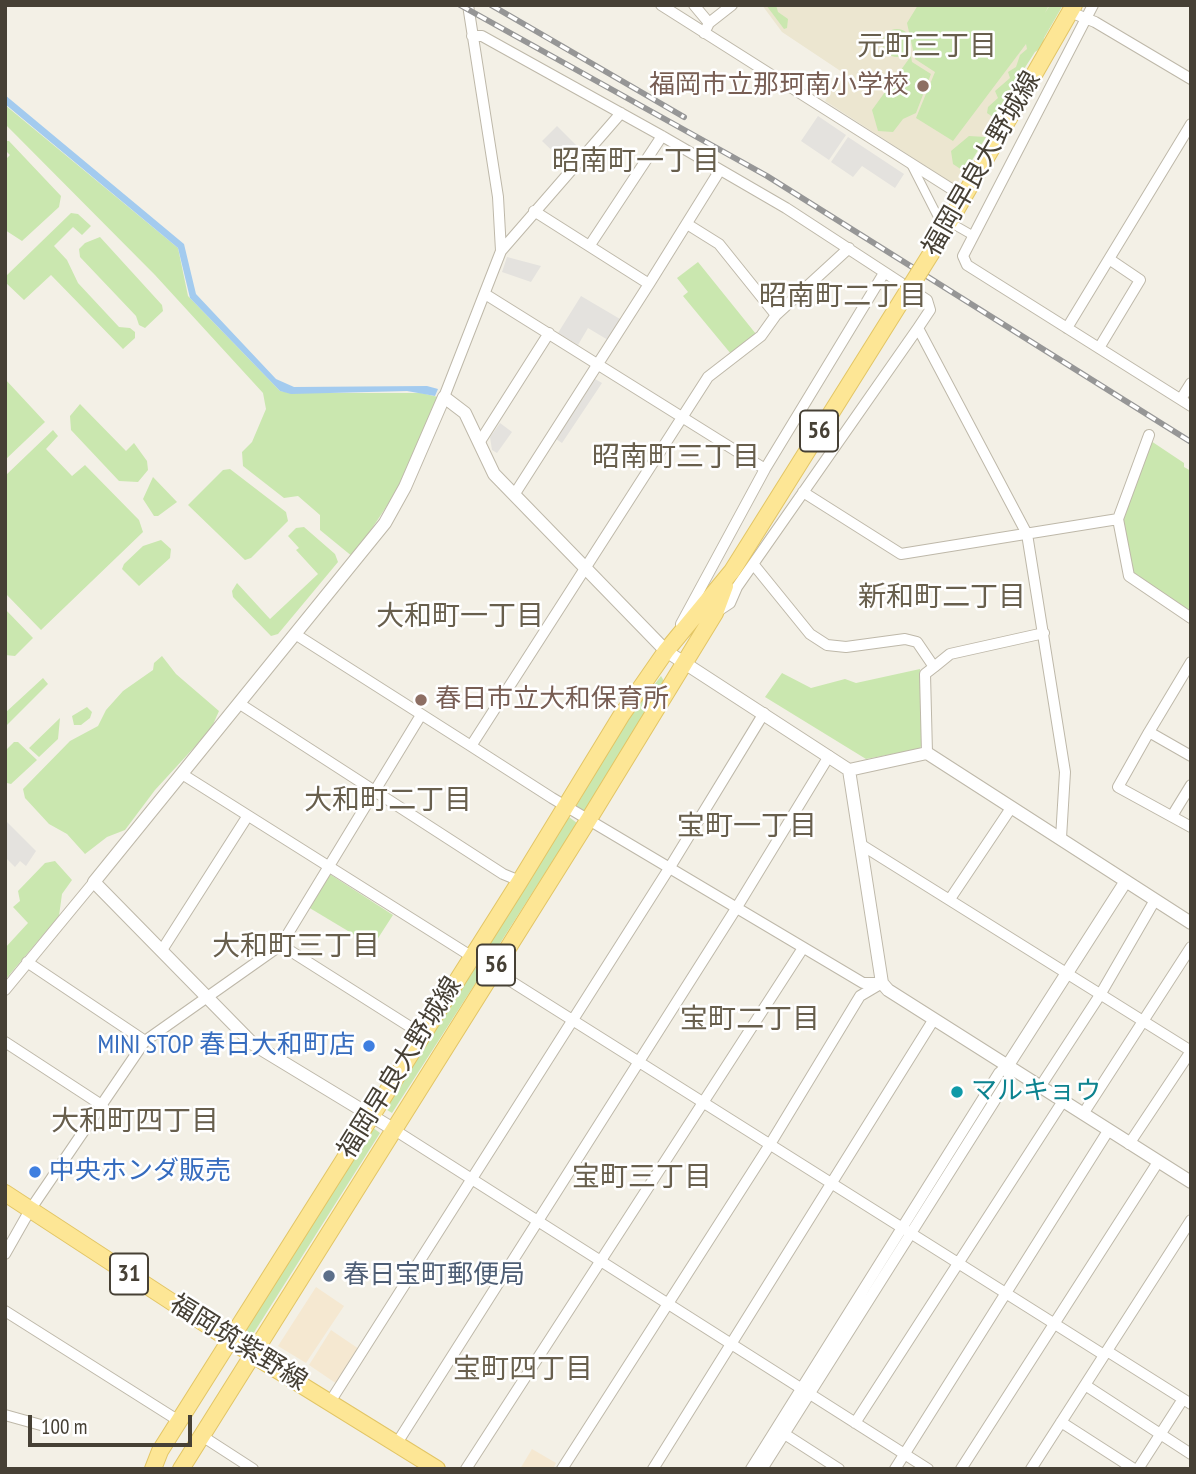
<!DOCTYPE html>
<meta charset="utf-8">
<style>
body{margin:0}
#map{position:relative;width:1196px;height:1474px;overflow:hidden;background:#f3f0e6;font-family:"PT Sans Narrow",sans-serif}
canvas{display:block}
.frame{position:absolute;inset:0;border:7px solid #464035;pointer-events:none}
.scale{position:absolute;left:28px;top:1415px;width:164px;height:32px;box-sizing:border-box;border:4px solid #464035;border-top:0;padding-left:9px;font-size:21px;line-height:24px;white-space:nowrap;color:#464035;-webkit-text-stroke:5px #fff;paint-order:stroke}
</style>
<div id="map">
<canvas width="1196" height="1474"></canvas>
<div class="frame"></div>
<div class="scale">100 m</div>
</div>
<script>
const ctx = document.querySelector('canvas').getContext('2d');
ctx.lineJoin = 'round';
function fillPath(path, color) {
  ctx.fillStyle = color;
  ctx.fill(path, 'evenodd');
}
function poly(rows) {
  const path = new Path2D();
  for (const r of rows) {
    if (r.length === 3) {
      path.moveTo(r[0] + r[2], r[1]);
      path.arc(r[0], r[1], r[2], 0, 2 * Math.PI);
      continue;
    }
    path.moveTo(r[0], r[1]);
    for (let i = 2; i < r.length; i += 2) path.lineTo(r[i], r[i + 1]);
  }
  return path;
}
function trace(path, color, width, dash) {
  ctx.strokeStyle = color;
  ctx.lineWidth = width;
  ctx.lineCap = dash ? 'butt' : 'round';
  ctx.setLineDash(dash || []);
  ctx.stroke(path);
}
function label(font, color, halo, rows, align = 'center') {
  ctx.font = font + ' "PT Sans Narrow","Noto Sans JP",sans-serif';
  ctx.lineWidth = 5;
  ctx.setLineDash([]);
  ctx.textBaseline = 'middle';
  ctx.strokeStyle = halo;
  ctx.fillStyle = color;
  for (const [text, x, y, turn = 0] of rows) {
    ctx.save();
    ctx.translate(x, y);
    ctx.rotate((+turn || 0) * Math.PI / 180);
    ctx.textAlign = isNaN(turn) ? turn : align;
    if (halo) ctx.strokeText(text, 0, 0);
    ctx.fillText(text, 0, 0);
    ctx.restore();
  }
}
fillPath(poly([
 [316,1287,344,1306,306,1363,278,1346],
 [331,1330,359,1349,337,1384,309,1365],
 [532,1449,556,1463,553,1469,520,1469]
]), '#f5e8d1');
fillPath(poly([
 [762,5,1058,5,958,182,952,183,825,101,842,72,782,32]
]), '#ece6d0');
fillPath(poly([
 [766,5,776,5,778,12,788,19,787,28,784,29],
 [918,5,1049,5,1045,13,1050,5,1063,5,1044,38,1043,47,1035,52,1015,83,1018,91,1003,102,993,117,987,113,988,107,998,98,995,91,1010,78,1008,72,1016,67,1020,55,1027,49,1026,44,953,141,916,118,935,72,915,59,907,23],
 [897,43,14],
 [911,56,912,62,931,74,916,113,903,119,893,132,878,131,872,110],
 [5,105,178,248,188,296,280,391,292,393,421,393,438,397,402,483,353,557,320,530,320,515,298,496,284,498,243,466,242,452,252,442,266,409,263,393,155,275,5,124],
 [969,136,986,137,965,172,953,164,951,151],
 [5,141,9,141,61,196,59,207,22,241,5,230,5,160,10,155,5,150],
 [71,213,78,214,91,226,82,235,73,227,54,246,67,260,78,283,119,327,130,328,135,332,135,338,123,349,51,275,24,300,5,282,5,277],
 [100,237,162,305,163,311,145,328,139,325,136,316,80,257,79,249,85,243],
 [698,262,756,334,731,354,683,296,688,292,677,278],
 [5,379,45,422,5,460],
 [80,404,126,451,134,443,147,461,148,470,138,482,119,481,71,430,70,416],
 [53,430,58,436,46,449,72,476,85,465,139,520,143,532,41,630,5,593,5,476],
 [1151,441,1184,463,1184,467,1191,471,1191,611,1133,574,1122,525,1126,502],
 [230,469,286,512,288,521,251,558,245,560,188,505,223,470],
 [153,477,177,502,158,516,154,516,143,499],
 [304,527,335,554,338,562,278,634,271,636,233,597,232,591,237,583,270,619,318,574,296,550,299,548,288,536,296,528],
 [161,540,171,549,170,558,139,586,122,569,124,564,143,546],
 [5,609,33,638,15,656,5,655],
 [162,656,176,674,219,711,211,729,155,790,125,830,107,837,85,854,67,834,49,824,25,798,23,789,70,741,98,726,106,710,123,691,153,670,154,663],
 [920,669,922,745,919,749,866,759,765,697,782,673,811,688,845,679,856,683],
 [661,676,664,681,583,813,575,808,626,721],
 [43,678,48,684,5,727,5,713],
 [87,707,92,712,90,718,81,725,74,725,72,716],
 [60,718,58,739,39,757,29,748],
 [14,742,18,742,37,760,11,784,7,783,5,751],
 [569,817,577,823,488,962,480,957],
 [55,861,72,880,62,894,59,916,5,980,5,948,28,923,13,907,20,901,18,891,45,863],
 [328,873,393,915,373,946,308,907],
 [474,967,482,973,392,1113,384,1108],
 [372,1127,380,1133,253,1334,250,1334,245,1328]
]), '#cae7af');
fillPath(poly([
 [818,116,846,135,829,160,801,141],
 [557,126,577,146,580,153,568,166,542,141],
 [848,137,904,174,895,188,862,166,853,177,831,162],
 [507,257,541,266,531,282,502,272],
 [581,296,620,319,608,340,588,328,578,345,558,333],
 [595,379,602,383,562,443,556,439],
 [500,423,512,432,497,453,492,450,490,437],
 [5,820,36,851,26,866,20,861,15,867,5,857]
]), '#e4e2de');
fillPath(poly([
 [5,95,184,244,196,294,276,379,294,387,427,386,438,389,435,396,407,391,291,394,280,391,190,298,178,248,5,104]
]), '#a3cbef');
const pedestrian = poly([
 [912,166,937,215,972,235]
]);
const minor = poly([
 [661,5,964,197],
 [694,5,709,23],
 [1093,5,963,256,967,265,1191,406],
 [1070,12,1095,22,1191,79],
 [704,33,709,23,732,5],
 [472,36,482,36,662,136,786,208,927,300,930,310,918,328,737,587,730,603,715,613],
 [534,211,649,284,720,170],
 [687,224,719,244,776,315],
 [590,245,662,136],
 [501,251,621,113],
 [485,294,765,469,884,273],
 [918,328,1027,534,1065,772,1061,838],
 [1067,328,1191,124],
 [1099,348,1140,280,1109,259],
 [444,397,501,251,498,197,468,5],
 [1181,399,1191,383],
 [1149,435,1118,519,1129,576,1191,618],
 [479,443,549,333],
 [803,492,901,554,1118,519],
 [514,495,649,284],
 [754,565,810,634,827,645,846,647,905,639,917,642,934,667,950,654,1044,633],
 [681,624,765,469],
 [295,634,471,746,708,377,761,336,776,315,849,248],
 [240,704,503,874,520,881],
 [1149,732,1191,662],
 [471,746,552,798,863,983,879,983],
 [927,753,925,674,934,667],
 [1191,756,1149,732,1118,787,1191,827],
 [182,774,1104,1355],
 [1172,816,1191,785],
 [860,844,1191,1051],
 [950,899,1011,808],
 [281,945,423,1035],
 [162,950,247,817],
 [27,962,145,1041],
 [5,990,94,882],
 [5,1042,103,1106],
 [1040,1087,1100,995,1155,900],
 [1083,1114,1191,947],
 [393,1129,928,1469],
 [1129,1144,1191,1051],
 [5,1254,30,1210,145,1041,281,945,421,715],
 [5,1311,179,1421],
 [1107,1351,1191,1404],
 [1085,1385,1191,1454],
 [330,1402,670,867,764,713],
 [5,1415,48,1427],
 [1061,1422,1134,1469],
 [855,1423,1063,1101],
 [783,1433,839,1469],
 [202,1436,253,1469],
 [397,1443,737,907,829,756],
 [466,1469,803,948],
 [562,1469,769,1146,860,996,882,983],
 [653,1469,934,1019],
 [751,1469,999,1073,1008,1065],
 [762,1469,1009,1078,1008,1065],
 [895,1469,1108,1131],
 [961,1469,1158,1162],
 [1031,1469,1191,1220],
 [1138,1469,1183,1399]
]);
const tertiary = poly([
 [849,770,882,983,888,990,1191,1182],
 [1008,1065,1126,881],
 [393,1129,253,1044,94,882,385,523,405,487,444,397,465,413,494,474,666,651,849,770,927,753,1191,923]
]);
const primary = poly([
 [932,252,1074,5],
 [5,1193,253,1355,437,1469],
 [153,1469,160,1451,520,881,621,716,666,651,732,571,907,292],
 [181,1469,589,819,715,613,725,586]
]);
trace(pedestrian, '#beb8a9', 10);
trace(minor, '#beb8a9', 12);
trace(tertiary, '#beb8a9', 14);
trace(primary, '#e2c565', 18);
trace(pedestrian, '#fff', 8);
trace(minor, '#fff', 10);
trace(tertiary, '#fff', 12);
trace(primary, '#fde695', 16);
const rail = poly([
 [460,5,767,176,1191,442],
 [491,5,684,117]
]);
trace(rail, '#969696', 6);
trace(rail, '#fff', 3.5, [10]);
const primaryBridge = poly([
 [907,292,932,252]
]);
trace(primaryBridge, '#e2c565', 18, []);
trace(primaryBridge, '#fde695', 16);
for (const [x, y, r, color] of [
 [923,86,7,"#8d6e63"],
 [421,700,7,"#8d6e63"],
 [369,1046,7,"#3f7fe0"],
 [957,1092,7,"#0f9aa8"],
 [35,1172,7,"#3f7fe0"],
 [329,1276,7,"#5c6f8a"]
]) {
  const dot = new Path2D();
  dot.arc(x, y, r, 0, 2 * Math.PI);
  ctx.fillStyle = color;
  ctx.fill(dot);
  trace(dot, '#fff', 2.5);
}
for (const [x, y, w] of [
 [819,431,38],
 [496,965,38],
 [129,1274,38]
]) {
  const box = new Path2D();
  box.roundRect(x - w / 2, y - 20.5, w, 41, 5);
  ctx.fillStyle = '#fff';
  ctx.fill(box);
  trace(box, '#464035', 2);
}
label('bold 24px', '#464035', null, [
 ["56",819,431],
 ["56",496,965],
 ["31",129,1274]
]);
label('26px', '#785e54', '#fff', [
 ["福岡市立那珂南小学校",909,86],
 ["春日市立大和保育所",435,700,"left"]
], 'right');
label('26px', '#464035', '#fff', [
 ["福岡早良大野城線",982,164,-60],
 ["福岡早良大野城線",400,1068,-58],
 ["福岡筑紫野線",238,1343,32]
]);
label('26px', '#366cbe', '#fff', [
 ["MINI STOP 春日大和町店",355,1046],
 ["中央ホンダ販売",49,1172,"left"]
], 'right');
label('26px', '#0d838f', '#fff', [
 ["マルキョウ",971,1092]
], 'left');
label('26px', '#4e5e75', '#fff', [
 ["春日宝町郵便局",343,1276]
], 'left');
label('28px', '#685f4d', '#fff', [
 ["元町三丁目",927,47],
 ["昭南町一丁目",636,162],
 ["昭南町二丁目",843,297],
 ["昭南町三丁目",676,458],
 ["新和町二丁目",942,598],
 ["大和町一丁目",460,617],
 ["大和町二丁目",388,801],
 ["宝町一丁目",747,827],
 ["大和町三丁目",296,947],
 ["宝町二丁目",750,1020],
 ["大和町四丁目",135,1122],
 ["宝町三丁目",642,1178],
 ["宝町四丁目",523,1370]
]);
</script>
